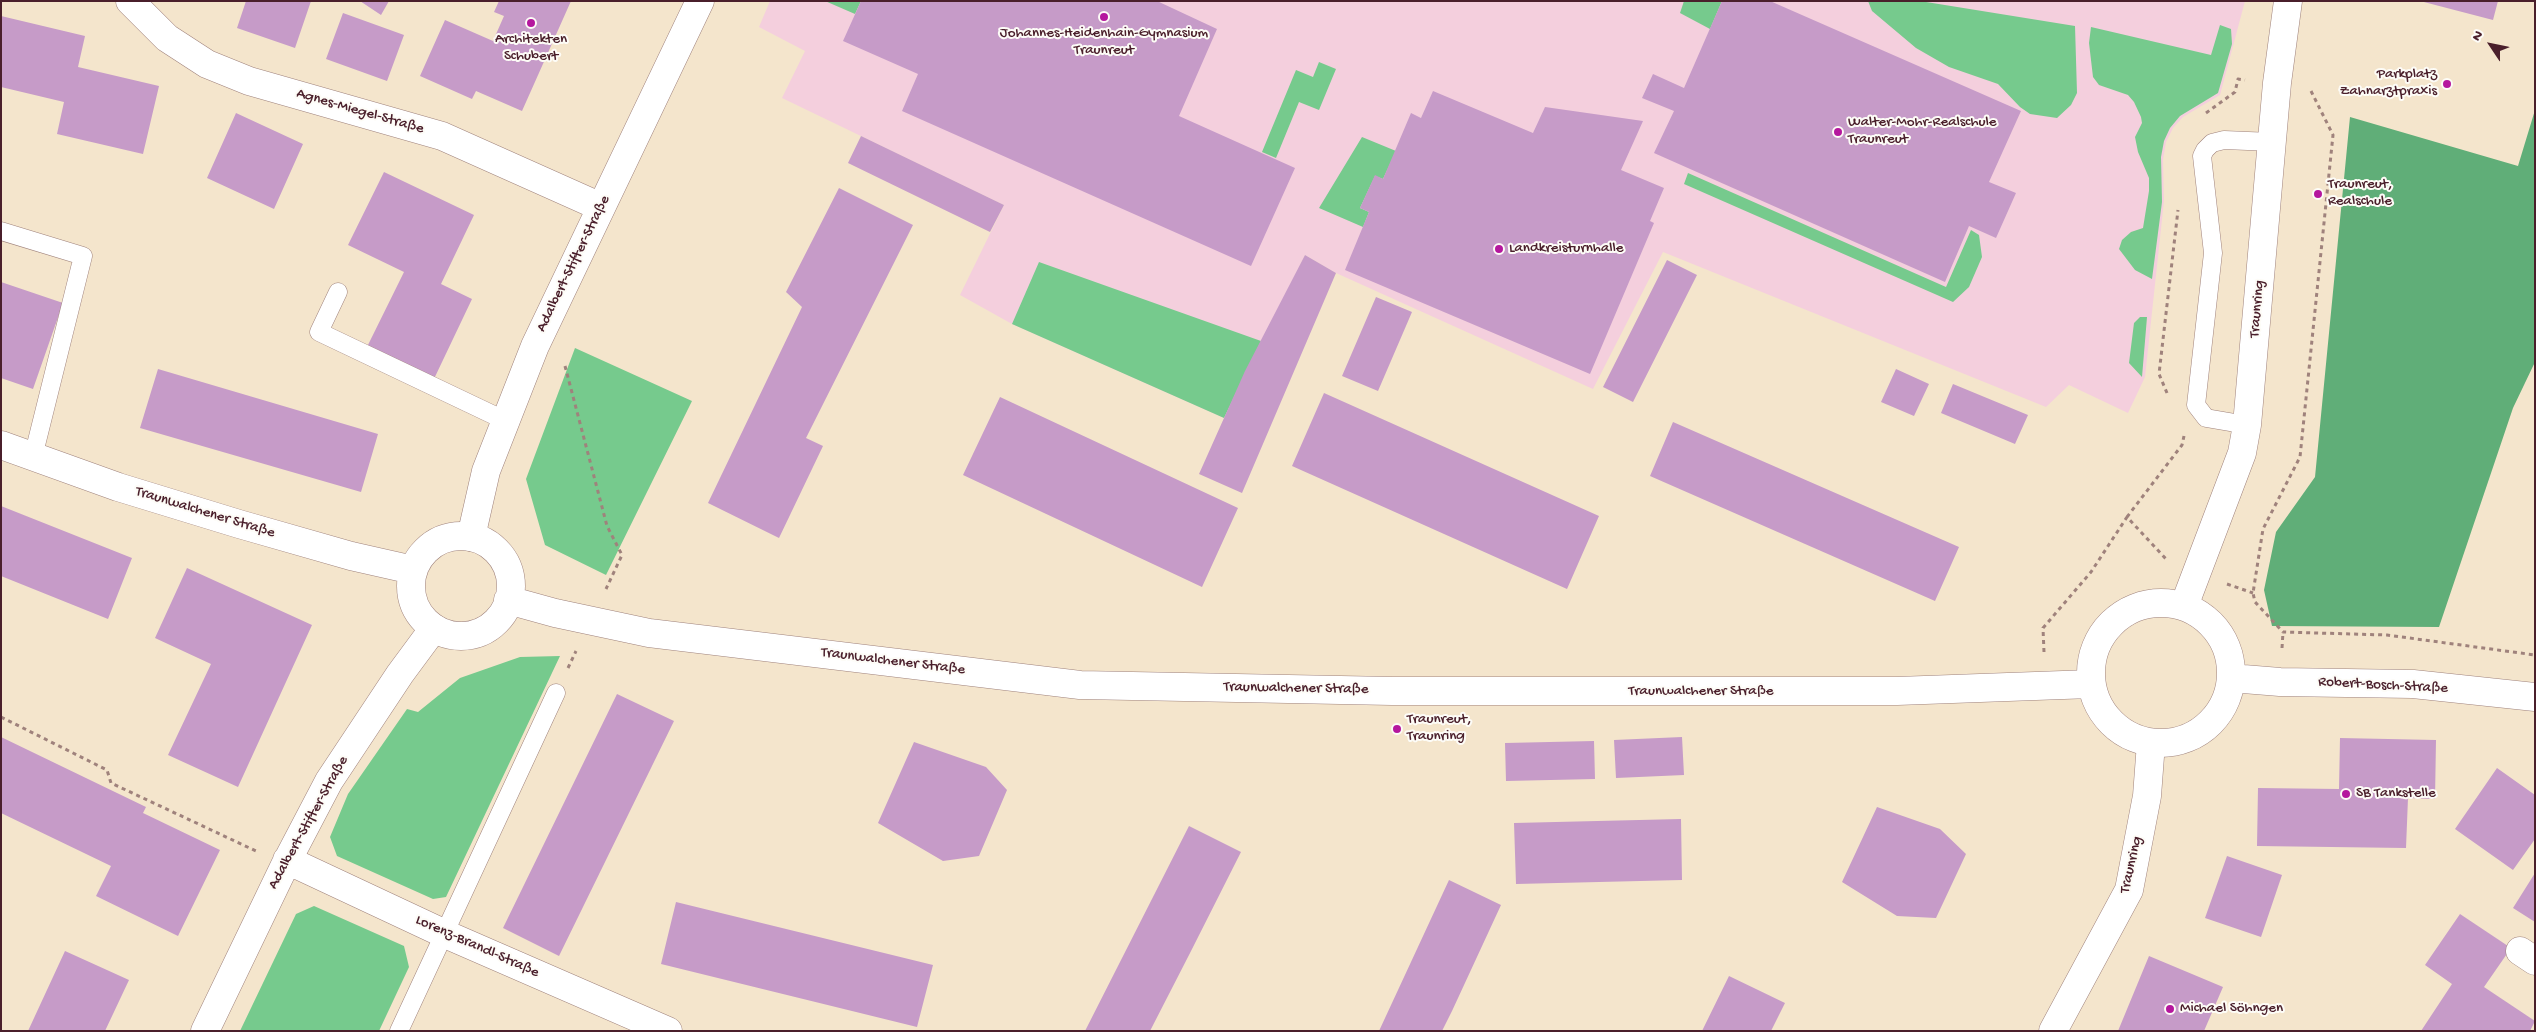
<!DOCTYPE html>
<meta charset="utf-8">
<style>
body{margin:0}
#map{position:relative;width:2536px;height:1032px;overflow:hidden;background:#f4e5cc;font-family:"Gochi Hand",sans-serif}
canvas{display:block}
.frame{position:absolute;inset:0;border:2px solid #4a1f2b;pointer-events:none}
.north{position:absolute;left:2466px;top:20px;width:50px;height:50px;-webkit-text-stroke:4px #fdfcf7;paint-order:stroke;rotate:304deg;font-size:14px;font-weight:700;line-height:20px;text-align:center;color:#4a1f2b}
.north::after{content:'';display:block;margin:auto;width:18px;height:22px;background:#4a1f2b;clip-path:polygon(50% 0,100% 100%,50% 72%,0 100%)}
</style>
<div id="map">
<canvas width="2536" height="1032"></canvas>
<div class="frame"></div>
<div class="north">N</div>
</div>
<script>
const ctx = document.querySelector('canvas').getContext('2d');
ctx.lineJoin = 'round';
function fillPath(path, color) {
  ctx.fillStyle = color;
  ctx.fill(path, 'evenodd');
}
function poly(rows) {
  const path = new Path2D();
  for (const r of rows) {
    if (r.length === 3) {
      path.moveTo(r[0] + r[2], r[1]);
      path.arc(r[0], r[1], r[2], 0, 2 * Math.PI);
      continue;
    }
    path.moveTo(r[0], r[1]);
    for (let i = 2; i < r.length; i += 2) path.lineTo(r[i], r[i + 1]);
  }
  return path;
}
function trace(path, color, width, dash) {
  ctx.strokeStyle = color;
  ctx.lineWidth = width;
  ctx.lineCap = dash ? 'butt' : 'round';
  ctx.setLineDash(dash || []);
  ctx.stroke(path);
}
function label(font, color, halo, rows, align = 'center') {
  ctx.font = font + ' "Gochi Hand",sans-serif';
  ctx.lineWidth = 4;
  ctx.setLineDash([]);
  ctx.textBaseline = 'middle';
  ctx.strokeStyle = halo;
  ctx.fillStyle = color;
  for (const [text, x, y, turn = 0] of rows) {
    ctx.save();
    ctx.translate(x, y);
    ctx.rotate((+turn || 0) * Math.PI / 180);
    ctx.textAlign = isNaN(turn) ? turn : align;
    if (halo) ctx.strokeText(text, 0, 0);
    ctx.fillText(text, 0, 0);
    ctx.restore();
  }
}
fillPath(poly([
 [770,1,2245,1,2220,95,2183,117,2173,128,2166,142,2163,160,2164,201,2145,377,2128,413,2069,385,2046,407,1663,252,1593,389,1336,273,1305,255,1224,418,1012,324,960,295,1004,205,782,98,805,51,759,27]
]), '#f4cfdd');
fillPath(poly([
 [825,1,861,1,855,14],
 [1684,1,1722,1,1710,29,1680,13],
 [1868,1,1920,1,2075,26,2077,93,2071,105,2057,118,2030,114,2020,107,1998,84,1949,67,1916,48,1872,11],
 [2220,25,2231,29,2232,44,2218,93,2180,116,2170,128,2164,141,2161,157,2162,202,2152,279,2135,270,2119,249,2122,240,2131,232,2143,228,2149,191,2149,178,2138,152,2135,137,2142,123,2141,117,2134,102,2128,95,2099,85,2093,77,2089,43,2091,27,2211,55],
 [1319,62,1336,69,1319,110,1299,102,1276,158,1262,152,1296,70,1313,77],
 [1362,137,1396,151,1383,179,1375,176,1360,208,1369,212,1363,227,1319,208],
 [1688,173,1946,287,1971,230,1979,235,1982,257,1969,287,1953,302,1684,184],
 [1039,262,1261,341,1224,418,1012,324],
 [2140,317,2147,317,2142,377,2129,363,2134,323],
 [575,348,692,401,606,575,545,545,526,479],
 [560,656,446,897,433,899,337,856,330,837,348,794,407,709,418,712,460,678,520,657],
 [314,906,404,946,409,967,379,1031,240,1031,296,914]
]), '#76ca8d');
fillPath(poly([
 [2535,110,2535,362,2513,408,2439,627,2272,626,2264,590,2276,532,2315,477,2350,117,2518,166]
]), '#60ae78');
fillPath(poly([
 [246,1,311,1,295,48,237,28],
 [360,1,389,1,381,15],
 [499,1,571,1,522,111,476,91,472,99,420,76,445,20,493,41,504,16,494,12],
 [861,1,1157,1,1217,29,1179,116,1295,168,1251,266,902,111,918,74,843,41],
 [1722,1,1770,1,2021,111,1989,182,2016,193,1996,238,1969,226,1945,282,1654,153,1674,111,1642,98,1653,74,1684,88],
 [2420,1,2498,1,2493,20],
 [343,13,404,35,387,81,326,59],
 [1,16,85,36,78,67,159,86,143,154,57,134,64,102,1,87],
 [1433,91,1533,133,1545,107,1643,121,1621,170,1664,188,1650,221,1654,223,1590,374,1345,270,1369,212,1360,208,1375,175,1383,179,1411,113,1421,118],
 [236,113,303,144,274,209,207,178],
 [861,136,1004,205,990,232,848,163],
 [384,172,474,215,441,284,472,299,433,381,366,349,404,272,348,245],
 [839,188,913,225,806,438,823,446,779,538,708,503,802,307,786,292],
 [1305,255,1336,273,1242,493,1199,474,1245,371],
 [1667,260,1697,275,1633,402,1603,387],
 [1,282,63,303,33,389,1,378],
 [1376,297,1412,312,1378,391,1342,376],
 [158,369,378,434,361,492,140,428],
 [1896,369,1929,384,1914,416,1881,402],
 [1953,384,2028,415,2015,444,1941,413],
 [1324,393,1599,516,1567,589,1292,466],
 [1000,397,1238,508,1202,587,963,475],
 [1673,422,1959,547,1935,601,1650,476],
 [1,506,132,558,108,619,1,576],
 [187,568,312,625,238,787,168,755,211,664,155,638],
 [617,694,674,721,559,956,503,928],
 [1,737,146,807,143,813,220,850,178,936,96,896,111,866,1,813],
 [1682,737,1684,775,1616,778,1614,740],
 [2340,738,2436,740,2435,799,2408,798,2406,848,2257,846,2258,788,2339,789],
 [1594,741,1595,779,1506,781,1505,743],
 [914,742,986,767,1007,790,979,856,943,861,878,823],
 [2497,768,2535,795,2535,839,2513,870,2455,829],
 [1877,807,1940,829,1966,854,1936,918,1897,916,1842,882],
 [1681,819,1682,880,1516,884,1514,823],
 [1189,826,1241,852,1189,955,1150,1031,1085,1031],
 [2227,856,2282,875,2261,937,2205,918],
 [2535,873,2535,922,2513,908],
 [1449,880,1501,905,1452,1011,1442,1031,1379,1031],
 [676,902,933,965,917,1027,661,964],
 [2460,914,2511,948,2484,987,2535,1021,2530,1031,2421,1031,2452,984,2425,965],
 [65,951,129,980,105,1031,28,1031],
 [2149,956,2223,987,2204,1031,2118,1031],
 [1729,976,1785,1003,1771,1031,1702,1031]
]), '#c69bc8');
const service = poly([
 [1,231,83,256,33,457],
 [338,292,319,332,504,420],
 [2247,425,2206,418,2196,405,2213,253,2202,156,2205,150,2212,143,2224,140,2272,142],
 [399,1031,556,693]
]);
const minor = poly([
 [130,1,167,38,207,64,249,81,442,136,601,207],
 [471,537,486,471,535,346,700,1],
 [287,860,445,934,668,1031],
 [2520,951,2535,961],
 [205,1031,285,865,329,781,400,674,434,628]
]);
const tertiary = poly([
 [2184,606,2242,453,2247,425,2277,83,2288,1],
 [2053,1031,2129,890,2147,796,2151,743]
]);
const secondary = poly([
 [1,445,118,487,239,524,351,556,413,570],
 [461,586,50],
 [508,600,555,613,649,633,1080,685,1392,691,1897,691,2091,684],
 [2161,673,70],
 [2231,678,2280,682,2413,684,2535,697]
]);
trace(service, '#9f827c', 19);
trace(minor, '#9f827c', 29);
trace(tertiary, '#9f827c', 29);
trace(secondary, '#9f827c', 29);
trace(poly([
 [2311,91,2333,135,2300,457,2263,529,2253,593,2255,602,2283,632,2387,635,2535,655],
 [2206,113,2235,92,2238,79,2245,80],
 [565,366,607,526,622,555,606,589],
 [2167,393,2159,374,2178,210],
 [2127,517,2182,445,2184,436],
 [2227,584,2253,593],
 [2282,648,2283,632],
 [2044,652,2043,628,2091,572,2127,517,2166,559],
 [568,668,576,651],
 [1,717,107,770,111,783,256,851]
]), '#9f827c', 3, [4, 4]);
trace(service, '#fff', 18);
trace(minor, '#fff', 28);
trace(tertiary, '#fff', 28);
trace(secondary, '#fff', 28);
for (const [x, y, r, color] of [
 [1104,17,5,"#b5179e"],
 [531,23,5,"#b5179e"],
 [2447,84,5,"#b5179e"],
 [1838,132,5,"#b5179e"],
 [2318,194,5,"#b5179e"],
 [1499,249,5,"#b5179e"],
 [1397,729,5,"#b5179e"],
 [2346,794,5,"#b5179e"],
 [2170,1009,5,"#b5179e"]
]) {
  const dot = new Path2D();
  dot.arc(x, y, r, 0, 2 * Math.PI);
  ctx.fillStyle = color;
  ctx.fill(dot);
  trace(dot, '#fdfcf7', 2);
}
label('15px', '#4a1f2b', '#fdfcf7', [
 ["Johannes-Heidenhain-Gymnasium",1104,34,"center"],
 ["Traunreut",1104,51,"center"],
 ["Architekten",531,40,"center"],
 ["Schubert",531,57,"center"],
 ["Parkplatz",2437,75,"right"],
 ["Zahnarztpraxis",2437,92,"right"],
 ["Walter-Mohr-Realschule",1848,123],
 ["Traunreut",1848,140],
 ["Traunreut,",2328,185],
 ["Realschule",2328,202],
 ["Landkreisturnhalle",1509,249],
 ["Traunreut,",1407,720],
 ["Traunring",1407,737],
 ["SB Tankstelle",2356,794],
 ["Michael Söhngen",2180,1009]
], 'left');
label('15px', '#4a1f2b', '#fdfcf7', [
 ["Agnes-Miegel-Straße",360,112,16],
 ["Adalbert-Stifter-Straße",574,264,-64],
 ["Traunring",2258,309,-85],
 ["Traunwalchener Straße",205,513,17],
 ["Traunwalchener Straße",893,662,7],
 ["Robert-Bosch-Straße",2383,686,3],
 ["Traunwalchener Straße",1296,689,1],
 ["Traunwalchener Straße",1701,692],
 ["Adalbert-Stifter-Straße",309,823,-61],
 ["Traunring",2132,865,-77],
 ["Lorenz-Brandl-Straße",477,947,24]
]);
</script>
